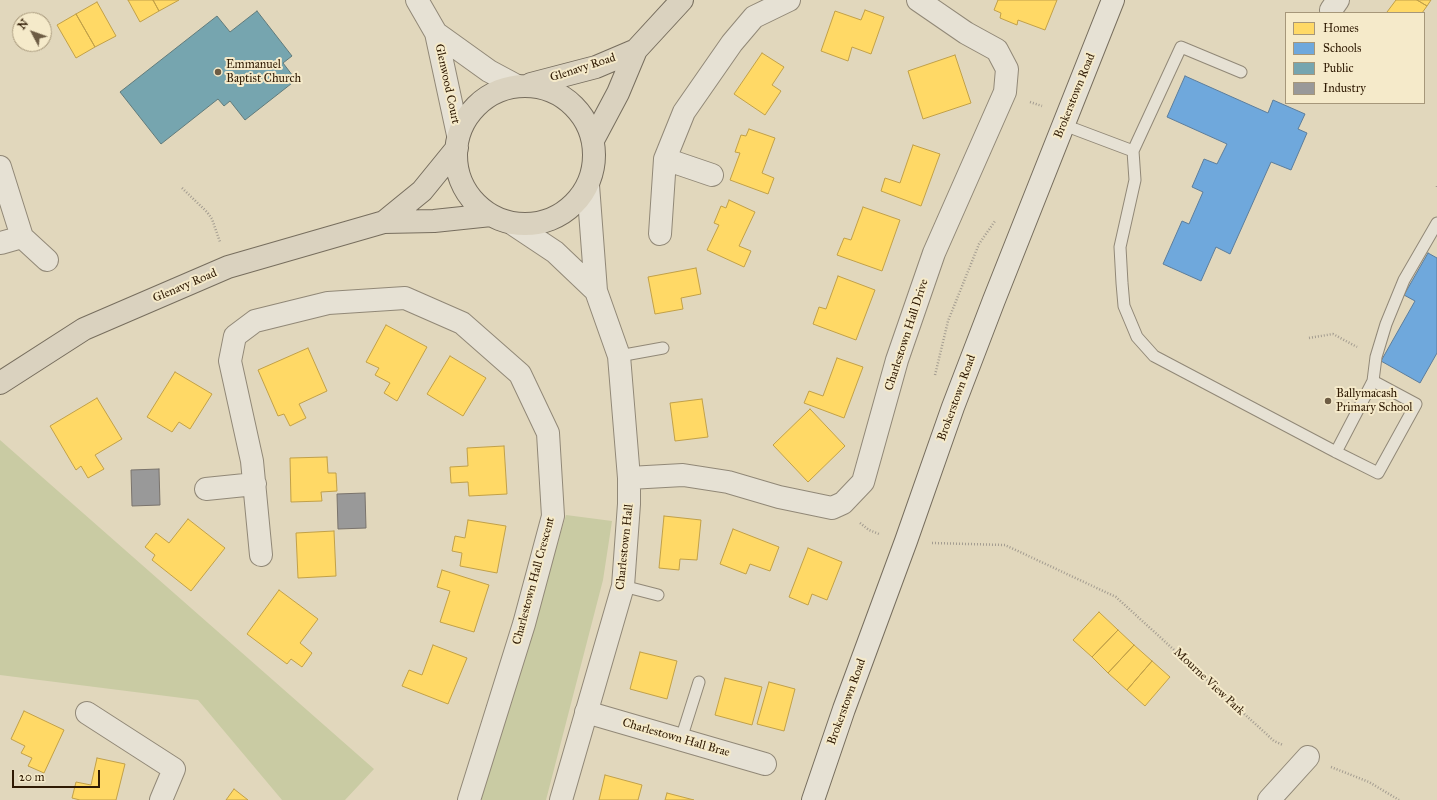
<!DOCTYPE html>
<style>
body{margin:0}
#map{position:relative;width:1437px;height:800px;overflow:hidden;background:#e1d7bc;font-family:"IM FELL Great Primer",serif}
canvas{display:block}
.legend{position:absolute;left:1285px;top:12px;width:140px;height:92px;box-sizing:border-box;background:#f5eaca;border:1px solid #a6977a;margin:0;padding:5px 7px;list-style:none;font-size:12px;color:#2f1a03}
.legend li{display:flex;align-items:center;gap:8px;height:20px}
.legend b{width:20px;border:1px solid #a6977a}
.north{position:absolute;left:12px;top:12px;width:40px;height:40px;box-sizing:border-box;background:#f5eaca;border:1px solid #a6977a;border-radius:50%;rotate:311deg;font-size:11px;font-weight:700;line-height:16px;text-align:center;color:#2f1a03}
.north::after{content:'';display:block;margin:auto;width:14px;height:18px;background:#6d5c44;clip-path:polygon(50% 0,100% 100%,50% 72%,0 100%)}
.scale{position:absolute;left:12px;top:770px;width:88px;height:18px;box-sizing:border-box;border:2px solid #2f1a03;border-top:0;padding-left:5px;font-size:12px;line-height:14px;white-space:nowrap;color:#2f1a03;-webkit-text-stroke:3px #f5eaca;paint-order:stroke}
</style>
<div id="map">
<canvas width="1437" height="800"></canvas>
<ul class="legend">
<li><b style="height:11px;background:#ffd966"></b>Homes</li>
<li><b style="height:11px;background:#6fa8dc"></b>Schools</li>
<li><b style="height:11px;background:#76a5af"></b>Public</li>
<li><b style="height:11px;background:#999"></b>Industry</li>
</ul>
<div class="north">N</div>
<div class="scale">20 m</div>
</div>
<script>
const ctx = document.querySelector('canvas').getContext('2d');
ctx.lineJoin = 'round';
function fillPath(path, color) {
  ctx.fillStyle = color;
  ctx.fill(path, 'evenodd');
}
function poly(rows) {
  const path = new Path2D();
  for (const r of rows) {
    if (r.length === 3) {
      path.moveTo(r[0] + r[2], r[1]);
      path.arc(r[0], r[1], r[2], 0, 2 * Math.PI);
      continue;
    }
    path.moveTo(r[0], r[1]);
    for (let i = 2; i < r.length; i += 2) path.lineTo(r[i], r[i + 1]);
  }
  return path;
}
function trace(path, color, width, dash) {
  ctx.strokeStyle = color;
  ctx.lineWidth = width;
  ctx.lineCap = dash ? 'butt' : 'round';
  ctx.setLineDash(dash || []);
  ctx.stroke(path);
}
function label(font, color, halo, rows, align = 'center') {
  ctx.font = font + ' "IM FELL Great Primer",serif';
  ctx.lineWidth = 4;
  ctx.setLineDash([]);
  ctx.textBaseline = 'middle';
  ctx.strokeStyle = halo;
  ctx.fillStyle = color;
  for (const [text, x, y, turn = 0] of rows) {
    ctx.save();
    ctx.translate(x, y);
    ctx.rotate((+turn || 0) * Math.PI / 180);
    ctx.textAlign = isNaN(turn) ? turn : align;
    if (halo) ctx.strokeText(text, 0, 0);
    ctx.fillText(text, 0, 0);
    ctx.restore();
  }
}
fillPath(poly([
 [0,440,374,769,345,800,282,800,198,700,0,675],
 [566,515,612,521,603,580,546,800,482,800,482,794]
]), '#c9cba3');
const homes = poly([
 [128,0,153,0,159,11,140,22,128,0],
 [153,0,179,0,159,11,153,0],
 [998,0,1057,0,1045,30,1018,20,1017,25,1000,18,1001,13,994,10,998,0],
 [1396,0,1417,0,1427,6,1422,13,1389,13,1387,12,1396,0],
 [1417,0,1431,0,1427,6,1417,0],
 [97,2,116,36,95,47,76,14,97,2],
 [865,10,884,17,871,54,852,47,848,61,821,51,835,11,861,20,865,10],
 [76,14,95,47,76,58,57,25,76,14],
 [762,53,784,67,772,85,781,91,765,115,734,94,762,53],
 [955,55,971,103,923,119,908,71,955,55],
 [749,129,775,138,762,173,774,178,768,194,730,180,740,153,735,152,741,135,746,136,749,129],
 [913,145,940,154,921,206,881,191,885,178,900,183,913,145],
 [729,200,755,212,739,246,751,251,744,267,707,250,719,225,714,223,721,206,726,208,729,200],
 [863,207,900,220,882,271,837,255,844,238,851,240,863,207],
 [696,268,701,294,681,298,683,309,655,314,648,277,696,268],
 [838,276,875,290,856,340,813,324,819,307,826,309,838,276],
 [386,325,427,347,397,401,384,393,390,383,375,375,379,368,366,362,386,325],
 [308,348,327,391,299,404,306,418,290,426,284,414,278,416,258,370,308,348],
 [450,356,486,378,463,416,427,394,450,356],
 [837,358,863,367,844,418,804,403,809,391,823,396,837,358],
 [175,372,212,394,190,429,179,422,172,432,147,417,175,372],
 [97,398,122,439,95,455,104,469,88,478,81,466,76,470,50,426,97,398],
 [702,399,708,437,675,441,670,403,702,399],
 [810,409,845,446,808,482,773,445,810,409],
 [504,446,507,494,469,496,468,482,451,483,450,467,468,466,467,448,504,446],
 [327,457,328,473,336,473,337,491,321,492,322,501,291,502,290,458,327,457],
 [664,516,701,520,697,560,680,559,679,570,659,568,664,516],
 [188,519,225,548,191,591,152,560,155,555,145,547,156,533,169,543,188,519],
 [468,520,506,526,497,573,460,566,462,553,452,551,455,536,465,538,468,520],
 [733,529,779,547,770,571,750,564,746,574,720,564,733,529],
 [334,531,336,576,298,578,296,533,334,531],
 [808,548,842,562,827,600,812,594,808,605,789,597,808,548],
 [442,570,489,585,474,632,440,622,450,591,437,587,442,570],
 [279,590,318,619,300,643,312,653,302,667,291,659,287,664,247,634,279,590],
 [1099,612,1118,630,1092,657,1073,640,1099,612],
 [1118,630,1134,645,1108,673,1092,657,1118,630],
 [433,645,467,658,448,704,402,686,409,670,422,675,433,645],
 [1134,645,1152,661,1127,690,1108,673,1134,645],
 [640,652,677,661,667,699,630,689,640,652],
 [1152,661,1170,677,1145,706,1127,690,1152,661],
 [725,678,762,687,752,725,715,715,725,678],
 [769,682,795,689,784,731,757,724,769,682],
 [24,711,64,730,44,773,28,766,32,758,21,753,25,746,11,739,24,711],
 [97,758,125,764,116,800,80,800,72,798,76,782,91,785,97,758],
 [605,775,642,785,638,800,599,800,605,775],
 [234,789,248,800,226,800,234,789],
 [667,793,694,800,665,800,667,793]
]);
fillPath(homes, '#ffd966');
trace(homes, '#c1a048', 1);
const schools = poly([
 [1185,76,1268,113,1273,100,1305,114,1298,129,1307,133,1291,170,1271,162,1230,254,1216,247,1201,281,1163,264,1182,221,1189,224,1203,192,1192,187,1204,159,1217,164,1227,144,1167,117,1185,76],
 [1428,253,1437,258,1437,353,1420,383,1381,361,1415,301,1404,295,1428,253]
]);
fillPath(schools, '#6fa8dc');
trace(schools, '#5c7d9b', 1);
const public = poly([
 [257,11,292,56,283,63,296,80,245,120,230,101,224,106,218,99,161,144,120,92,217,16,230,32,257,11]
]);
fillPath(public, '#76a5af');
trace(public, '#617b7b', 1);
const industry = poly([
 [159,469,160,505,132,506,131,470,159,469],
 [365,493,366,528,338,529,337,494,365,493]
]);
fillPath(industry, '#999');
trace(industry, '#79736c', 1);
const lane = poly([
 [1064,125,1133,151,1135,180,1120,247,1122,283,1124,306,1137,337,1154,356,1336,452,1378,473,1416,404,1373,381,1336,452],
 [1133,151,1181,47,1241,72],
 [619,356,663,348],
 [1373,381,1376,357,1386,324,1404,280,1437,223],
 [623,586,658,595],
 [681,739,699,682]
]);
const street = poly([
 [417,0,436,33,458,135],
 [1331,10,1338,0],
 [436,33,489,71,517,86],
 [665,159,712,175],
 [0,167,22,237,47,260],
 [513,224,555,252,596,291],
 [660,234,665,159,684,112,732,43,754,17,789,0],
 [1,243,22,237],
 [629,478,683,475,728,482,779,497,832,508,843,503,863,482,897,360,934,253,1005,92,1007,69,997,50,966,33,918,0],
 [206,489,255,484],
 [261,555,252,461,230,361,235,336,255,321,328,303,405,298,462,323,520,374,548,433,553,516,524,624,469,800],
 [586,712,765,764],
 [87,713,174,769,161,800],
 [561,800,623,586,629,504,629,478,619,356,596,291,588,185],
 [1269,800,1308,757]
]);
const secondary = poly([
 [813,800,844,709,906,541,953,407,994,300,1113,0]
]);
const primary = poly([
 [531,84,596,67,636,50],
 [525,155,69],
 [593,140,618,93,636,50,682,0],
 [384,222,422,191,457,148],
 [0,383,84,329,228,267,384,222,434,221,491,215]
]);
trace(lane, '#918877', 13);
trace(street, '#918877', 24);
trace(secondary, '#776e5e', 24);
trace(primary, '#776e5e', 24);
trace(poly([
 [1030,102,1042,106],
 [1437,186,1437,187],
 [182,188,207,212,212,219,220,242],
 [1309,338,1333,334,1357,347],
 [935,375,948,321,979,244,995,221],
 [860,523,869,530,879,534],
 [932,543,1005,545,1116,597,1274,741,1283,745],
 [1331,767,1369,782,1399,800]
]), '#a39c90', 2.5, [1, 2]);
trace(lane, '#e6e1d4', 11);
trace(street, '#e6e1d4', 22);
trace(secondary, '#e6e1d4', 22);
trace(primary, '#dad2bf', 22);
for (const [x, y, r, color] of [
 [218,72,4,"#6d5c44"],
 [1328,401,4,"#6d5c44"]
]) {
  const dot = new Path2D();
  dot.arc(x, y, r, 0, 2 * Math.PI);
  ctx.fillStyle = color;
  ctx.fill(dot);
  trace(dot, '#f5eaca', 1.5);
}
label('12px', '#2f1a03', '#f5eaca', [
 ["Emmanuel",226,65],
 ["Baptist Church",226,79],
 ["Ballymacash",1336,394],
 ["Primary School",1336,408]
], 'left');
label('12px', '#2f1a03', '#f5eaca', [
 ["Glenavy Road",583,68,-18],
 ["Glenwood Court",447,84,78],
 ["Brokerstown Road",1075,96,-68],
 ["Glenavy Road",185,286,-23],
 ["Charlestown Hall Drive",907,335,-72],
 ["Brokerstown Road",957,398,-70],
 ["Charlestown Hall",625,547,-84],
 ["Charlestown Hall Crescent",534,581,-75],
 ["Mourne View Park",1209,682,43],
 ["Brokerstown Road",847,702,-70],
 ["Charlestown Hall Brae",676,738,16]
]);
</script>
